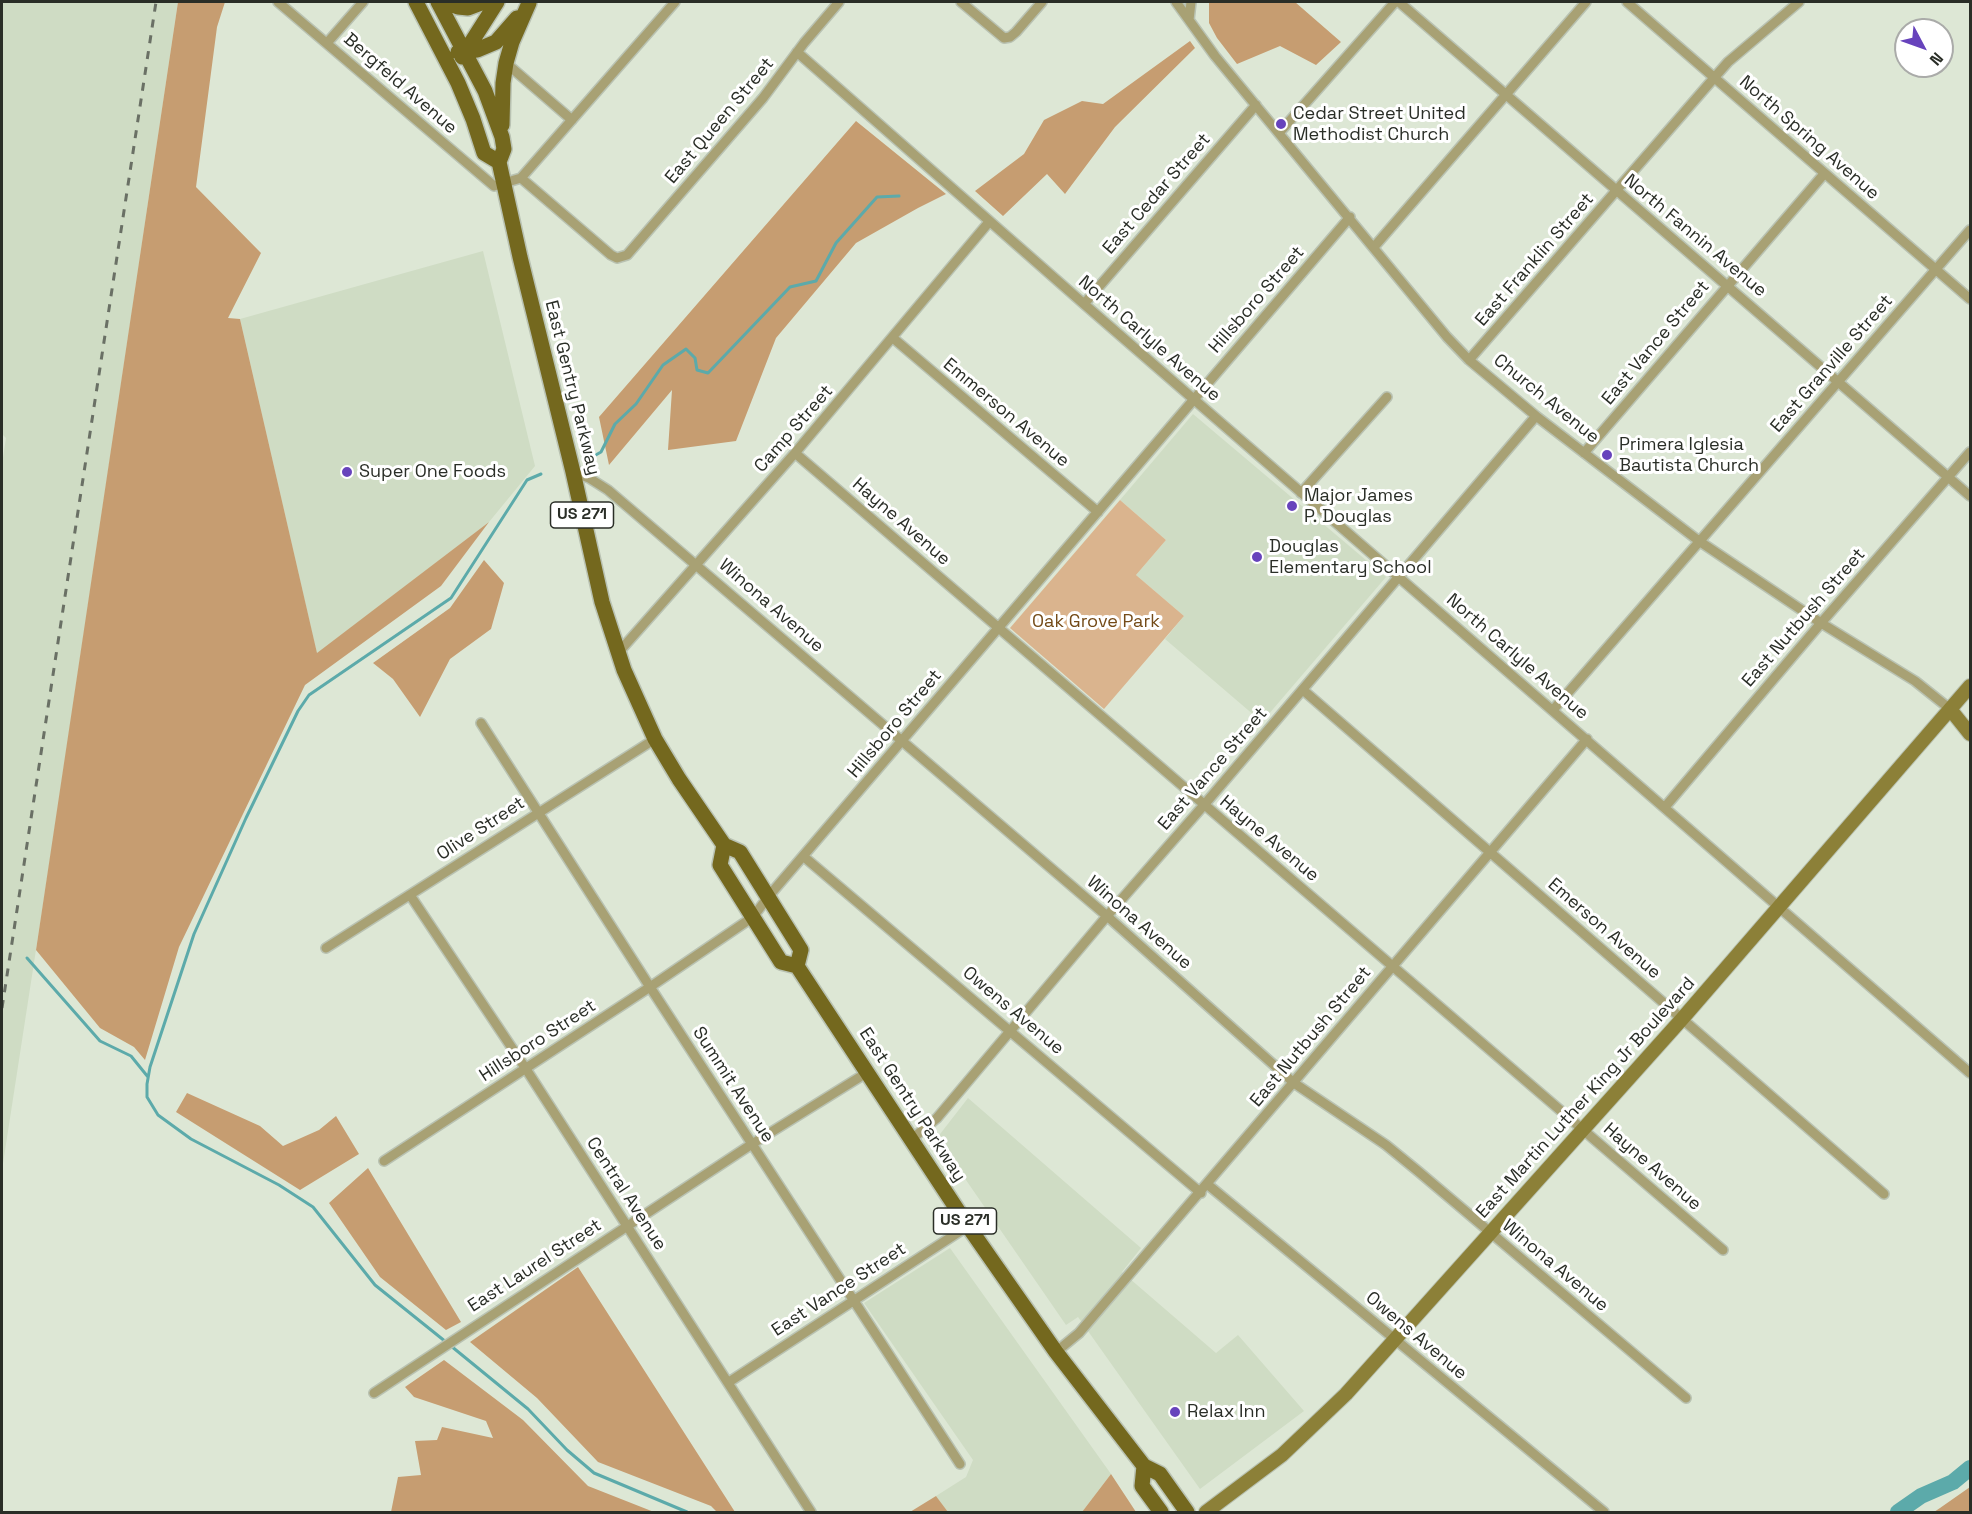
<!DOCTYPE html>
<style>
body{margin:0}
#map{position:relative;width:1972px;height:1514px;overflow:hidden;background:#dde7d5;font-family:"Space Grotesk",sans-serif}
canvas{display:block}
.frame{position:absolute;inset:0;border:3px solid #2a2e27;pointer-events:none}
.north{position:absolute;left:1894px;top:18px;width:60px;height:60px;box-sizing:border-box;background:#fff;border:2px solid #aaaba9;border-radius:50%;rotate:131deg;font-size:16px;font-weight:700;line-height:24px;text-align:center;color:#2a2e27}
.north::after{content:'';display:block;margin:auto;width:21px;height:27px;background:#6743bc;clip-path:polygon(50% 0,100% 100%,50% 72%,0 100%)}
</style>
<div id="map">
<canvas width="1972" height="1514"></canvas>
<div class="frame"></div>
<div class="north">N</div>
</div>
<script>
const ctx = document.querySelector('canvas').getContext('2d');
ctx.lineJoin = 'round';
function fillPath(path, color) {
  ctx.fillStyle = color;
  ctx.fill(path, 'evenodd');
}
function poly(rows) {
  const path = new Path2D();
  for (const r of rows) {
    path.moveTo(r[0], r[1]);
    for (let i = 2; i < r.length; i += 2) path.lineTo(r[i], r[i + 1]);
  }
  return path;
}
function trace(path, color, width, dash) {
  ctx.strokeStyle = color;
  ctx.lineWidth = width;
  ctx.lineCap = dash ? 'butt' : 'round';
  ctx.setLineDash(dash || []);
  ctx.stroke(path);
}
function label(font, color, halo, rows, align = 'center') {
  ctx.font = font + ' "Space Grotesk",sans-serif';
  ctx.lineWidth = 6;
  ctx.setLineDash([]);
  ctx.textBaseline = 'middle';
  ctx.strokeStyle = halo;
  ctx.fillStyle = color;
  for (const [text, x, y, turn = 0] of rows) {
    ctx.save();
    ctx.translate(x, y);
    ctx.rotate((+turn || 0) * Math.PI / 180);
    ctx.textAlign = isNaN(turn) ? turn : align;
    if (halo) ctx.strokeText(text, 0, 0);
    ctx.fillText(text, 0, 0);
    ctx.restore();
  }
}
fillPath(poly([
 [2,2,178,2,52,846,2,1170,2,464,6,438,2,434],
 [483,251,535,466,489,522,317,654,240,319],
 [1193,414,1386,577,1262,722,1165,639,1184,616,1136,575,1166,540,1120,500],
 [968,1098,1141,1248,1122,1272,1216,1353,1238,1335,1304,1411,1200,1489,1078,1317,1066,1325,937,1138],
 [950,1248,1111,1474,1082,1512,948,1512,936,1496,966,1477,973,1460,864,1303]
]), '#cfdcc4');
fillPath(poly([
 [1120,500,1166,540,1136,575,1184,616,1104,709,1010,628]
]), '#dab48e');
fillPath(poly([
 [178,2,225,2,217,27,196,187,261,253,228,318,240,319,317,653,489,522,441,586,305,685,179,947,145,1060,134,1047,100,1028,36,950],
 [1209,2,1295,2,1341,42,1316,65,1280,46,1237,64,1217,38,1209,23],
 [1190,41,1195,48,1115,127,1065,194,1047,174,1003,216,975,191,1024,154,1044,120,1082,101,1103,104],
 [856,121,946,194,918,208,856,243,776,338,736,441,668,450,672,390,609,465,599,417],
 [484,560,504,583,491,629,450,659,420,717,393,679,373,663,450,608],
 [187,1093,260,1126,283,1146,319,1130,336,1116,359,1154,300,1190,176,1112],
 [368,1168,461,1322,446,1330,380,1277,329,1203],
 [578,1267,735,1512,717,1512,711,1506,598,1462,537,1398,470,1342],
 [444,1360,523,1420,588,1486,654,1512,391,1512,398,1477,421,1475,415,1441,437,1440,442,1427,493,1438,486,1421,414,1397,405,1387],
 [1111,1474,1136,1512,1082,1512],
 [1970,1487,1970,1512,1934,1512,1940,1508],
 [936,1496,948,1512,910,1512]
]), '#c69d71');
trace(poly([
 [594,456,601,452,615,424,636,404,663,365,686,349,695,358,697,370,708,373,790,287,816,281,836,243,877,197,899,196],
 [27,958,100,1041,131,1056,148,1077],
 [446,1342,375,1285,313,1207,279,1185,191,1139,158,1115,147,1097,147,1084,150,1067,194,934,246,818,298,711,309,695,451,598,527,480,541,474],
 [451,1346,528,1409,567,1450,594,1473,687,1512]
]), '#5caaaa', 3);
trace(poly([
 [1898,1512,1921,1496,1953,1482,1970,1468]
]), '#5caaaa', 16);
const minor = poly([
 [278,2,494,186,521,178,675,2],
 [961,2,1004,38,1010,37,1016,32,1042,2],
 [1176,2,1215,56,1447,337,1469,360,1536,416,1699,541,1821,623,1915,681,1950,709],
 [1399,2,1970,496],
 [1627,2,1970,299],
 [1189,20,1191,2],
 [327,43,363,2],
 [797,52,1084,304,1970,1073],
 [506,63,572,120],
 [1279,133,1395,2],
 [521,178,611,255,617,258,627,255,763,98,804,43,839,2],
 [1374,247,1586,2],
 [1084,304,1256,105],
 [893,338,1098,512],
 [1469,360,1714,78,1728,62,1799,2],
 [795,453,1723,1250],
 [1584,453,1824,174],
 [573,472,589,478,608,490,1107,916,1294,1083,1386,1145,1419,1172,1686,1398],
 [1301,493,1387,397],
 [618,653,795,453,989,222],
 [1303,690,1884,1194],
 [1553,710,1970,230],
 [481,723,650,987,960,1464],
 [1665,807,1821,623,1970,452],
 [803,856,1201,1193],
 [410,895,526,1069,811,1512],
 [326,948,655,739],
 [912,1139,937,1118,1107,916,1204,805,1536,416],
 [384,1161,650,987,753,917,768,897,1350,217],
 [1207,1184,1604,1512],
 [1056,1352,1079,1333,1587,739],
 [729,1382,968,1226],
 [374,1393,752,1144,868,1072]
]);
const secondary = poly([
 [1950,709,1970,734],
 [1206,1512,1282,1455,1346,1394,1682,1019,1970,686]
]);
const primary = poly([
 [416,2,458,83,473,119,484,153,499,162],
 [438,2,485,91,502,137,504,149,499,162,520,257,573,472,602,602,624,670,655,739,679,779,724,845,740,852,801,950,797,966],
 [445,2,458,7,468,8,484,2],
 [458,52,477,50,496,42,517,18],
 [462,57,497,2],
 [502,125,503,83,506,63,512,42,529,3],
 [724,845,720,865,781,962,797,966,968,1226,1056,1352,1144,1466,1160,1474,1187,1512],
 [1144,1466,1142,1486,1161,1512]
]);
trace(minor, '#b9c2b2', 12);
trace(secondary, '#b9c2b2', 16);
trace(primary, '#b9c2b2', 18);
trace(minor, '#a8a174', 9);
trace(secondary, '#8c8038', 14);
trace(primary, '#74681e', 15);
trace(poly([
 [2,1008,156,2]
]), '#6a7065', 3, [8, 8]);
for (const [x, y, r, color] of [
 [1281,124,6,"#6743bc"],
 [1607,455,6,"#6743bc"],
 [347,472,6,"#6743bc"],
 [1292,506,6,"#6743bc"],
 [1257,557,6,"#6743bc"],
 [1175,1412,6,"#6743bc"]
]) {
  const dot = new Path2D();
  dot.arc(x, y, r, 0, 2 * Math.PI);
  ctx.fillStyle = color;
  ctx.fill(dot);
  trace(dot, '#fff', 2);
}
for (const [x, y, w] of [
 [582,515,63],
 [965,1221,63]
]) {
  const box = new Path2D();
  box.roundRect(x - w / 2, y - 13, w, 26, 4.5);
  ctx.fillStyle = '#fff';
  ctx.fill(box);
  trace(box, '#2a2e27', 1.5);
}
label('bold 16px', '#2a2e27', null, [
 ["US 271",582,515],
 ["US 271",965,1221]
]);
label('18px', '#2a2e27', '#fff', [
 ["Bergfeld Avenue",400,84,41],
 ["East Queen Street",720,121,-50],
 ["North Spring Avenue",1809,138,41],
 ["East Cedar Street",1157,194,-49],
 ["North Fannin Avenue",1695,236,40],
 ["East Franklin Street",1535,260,-49],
 ["Hillsboro Street",1257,300,-49],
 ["North Carlyle Avenue",1149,339,41],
 ["East Vance Street",1656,343,-50],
 ["East Granville Street",1832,364,-49],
 ["East Gentry Parkway",572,388,76],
 ["Church Avenue",1546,399,39],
 ["Emmerson Avenue",1006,413,40],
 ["Camp Street",794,429,-49],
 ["Hayne Avenue",901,522,41],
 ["Winona Avenue",771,606,41],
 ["East Nutbush Street",1804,618,-49],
 ["North Carlyle Avenue",1517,657,41],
 ["Hillsboro Street",895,724,-50],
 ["East Vance Street",1213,769,-49],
 ["Olive Street",481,829,-33],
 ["Hayne Avenue",1269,839,40],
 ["Winona Avenue",1139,923,41],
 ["Emerson Avenue",1604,929,41],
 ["Owens Avenue",1013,1011,40],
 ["East Nutbush Street",1311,1037,-50],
 ["Hillsboro Street",538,1041,-33],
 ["Summit Avenue",733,1085,57],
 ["East Martin Luther King Jr Boulevard",1586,1098,-48],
 ["East Gentry Parkway",912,1105,57],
 ["Hayne Avenue",1652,1167,41],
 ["Central Avenue",626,1194,57],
 ["East Laurel Street",535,1266,-33],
 ["Winona Avenue",1555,1266,40],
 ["East Vance Street",839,1290,-33],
 ["Owens Avenue",1416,1336,40]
]);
label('18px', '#2a2e27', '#fff', [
 ["Cedar Street United",1293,114],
 ["Methodist Church",1293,135],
 ["Primera Iglesia",1619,445],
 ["Bautista Church",1619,466],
 ["Super One Foods",359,472],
 ["Major James",1304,496],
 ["P. Douglas",1304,517],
 ["Douglas",1269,547],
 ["Elementary School",1269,568],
 ["Relax Inn",1187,1412]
], 'left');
label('18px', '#744b18', '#fff', [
 ["Oak Grove Park",1096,622]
]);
</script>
